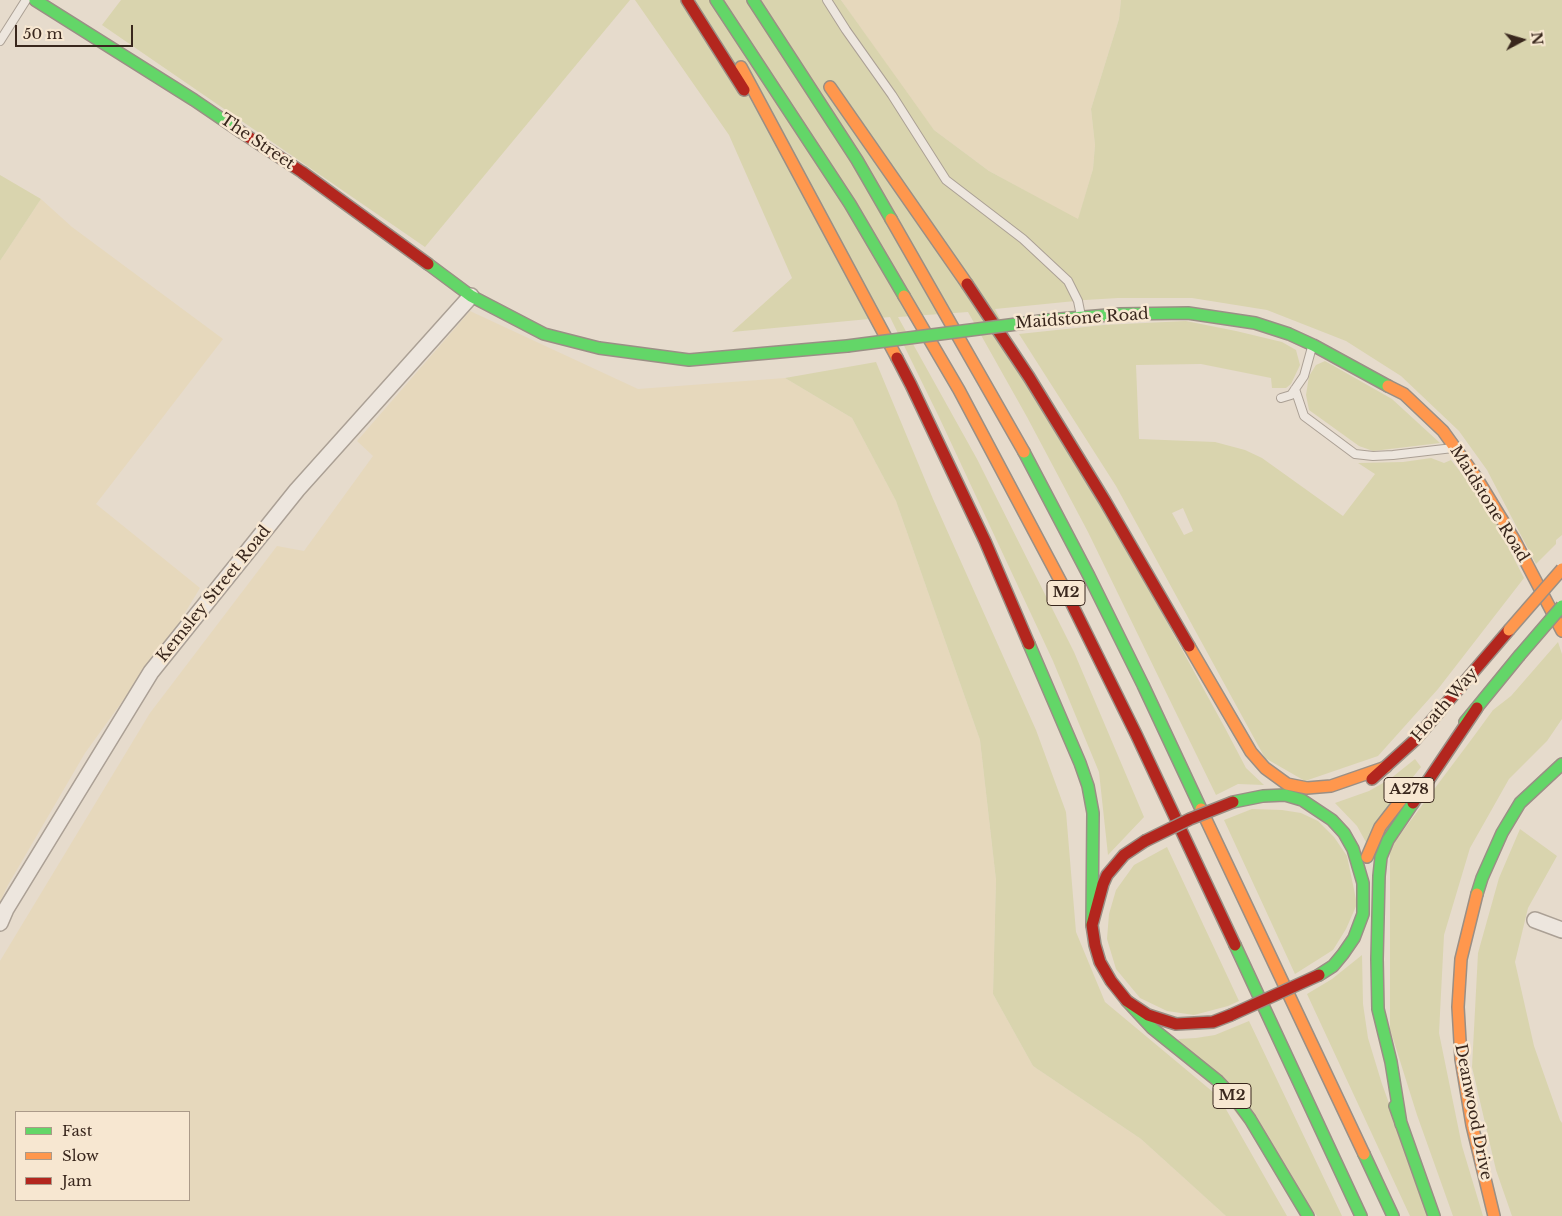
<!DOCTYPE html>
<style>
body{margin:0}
#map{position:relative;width:1562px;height:1216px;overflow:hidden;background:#e6dbcc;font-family:"Libre Baskerville",serif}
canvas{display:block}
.legend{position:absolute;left:15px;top:1111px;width:175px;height:90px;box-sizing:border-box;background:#f7e7d1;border:1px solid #ab9a89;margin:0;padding:6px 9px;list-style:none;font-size:15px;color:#39271d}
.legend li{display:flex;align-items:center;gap:10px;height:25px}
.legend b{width:25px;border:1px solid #ab9a89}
.north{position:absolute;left:1497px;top:15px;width:50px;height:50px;-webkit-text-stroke:4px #f7e7d1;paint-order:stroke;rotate:84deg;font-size:14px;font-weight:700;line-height:20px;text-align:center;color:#39271d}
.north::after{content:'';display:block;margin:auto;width:18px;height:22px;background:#39271d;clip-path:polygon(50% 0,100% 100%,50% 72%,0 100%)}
.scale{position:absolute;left:15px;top:25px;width:118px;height:22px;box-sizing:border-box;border:2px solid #39271d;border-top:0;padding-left:6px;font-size:15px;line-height:18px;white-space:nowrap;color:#39271d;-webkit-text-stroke:4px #f7e7d1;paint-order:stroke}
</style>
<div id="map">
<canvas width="1562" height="1216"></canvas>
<ul class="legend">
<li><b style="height:6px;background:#63d668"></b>Fast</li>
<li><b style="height:6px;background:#ff974d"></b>Slow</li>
<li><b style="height:6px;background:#b3261e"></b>Jam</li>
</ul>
<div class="north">N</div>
<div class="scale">50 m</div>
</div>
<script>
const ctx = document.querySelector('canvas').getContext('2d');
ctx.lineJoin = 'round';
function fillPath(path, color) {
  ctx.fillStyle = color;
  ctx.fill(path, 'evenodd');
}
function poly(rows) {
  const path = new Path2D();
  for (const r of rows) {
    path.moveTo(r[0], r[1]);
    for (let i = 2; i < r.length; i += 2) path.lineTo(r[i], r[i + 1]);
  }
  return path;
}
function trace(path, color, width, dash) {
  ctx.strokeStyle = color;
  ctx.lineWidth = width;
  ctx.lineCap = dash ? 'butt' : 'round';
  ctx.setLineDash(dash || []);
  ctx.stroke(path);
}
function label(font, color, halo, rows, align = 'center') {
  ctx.font = font + ' "Libre Baskerville",serif';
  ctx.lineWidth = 5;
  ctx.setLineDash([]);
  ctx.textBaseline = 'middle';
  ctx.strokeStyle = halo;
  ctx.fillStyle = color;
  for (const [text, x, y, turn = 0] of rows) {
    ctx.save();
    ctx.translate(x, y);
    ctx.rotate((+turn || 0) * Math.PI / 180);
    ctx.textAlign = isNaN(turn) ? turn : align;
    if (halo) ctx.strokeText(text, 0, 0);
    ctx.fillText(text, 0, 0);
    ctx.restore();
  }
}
fillPath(poly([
 [841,0,1121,0,1119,19,1091,109,1095,145,1093,169,1078,220,989,171,934,130,916,107],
 [41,199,72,227,223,339,96,504,200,588,177,626,85,753,8,885,0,902,0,261],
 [470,311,638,389,785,378,852,418,896,501,980,740,996,880,993,994,1033,1066,1141,1139,1226,1216,0,1216,0,961,150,713,277,546,304,551,373,456,357,441],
 [16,1112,189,1112,189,1200,16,1200]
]), '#e6d8bc');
fillPath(poly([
 [121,0,630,0,425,247,102,25],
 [635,0,841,0,934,130,989,171,1078,219,1093,169,1095,145,1091,109,1119,19,1121,0,1562,0,1562,535,1556,540,1556,544,1536,564,1487,470,1459,431,1401,376,1346,341,1267,310,1192,298,1118,298,1085,300,995,309,1225,728,1246,768,1264,785,1238,784,1216,795,1088,532,1027,417,968,312,898,317,977,459,1074,652,1144,817,1108,855,1099,772,1053,661,939,417,890,317,732,332,792,278,729,135],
 [0,175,41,199,0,261],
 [1186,321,1236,331,1282,342,1296,350,1300,365,1291,384,1286,388,1272,388,1271,378,1201,364,1136,365,1139,439,1215,442,1245,450,1262,458,1343,516,1375,474,1358,463,1403,462,1431,458,1444,463,1451,460,1487,506,1524,578,1438,689,1378,756,1305,781,1265,758,1116,486,1019,334,1104,325],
 [1183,508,1193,531,1184,535,1172,513],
 [1325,361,1392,399,1440,443,1373,451,1359,446,1309,410,1306,395,1309,376,1316,365],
 [876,362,933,499,1036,730,1066,812,1076,932,1105,1002,1219,1097,1287,1216,1226,1216,1141,1139,1033,1066,993,994,996,880,980,740,896,501,852,418,785,378],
 [1558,642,1562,654,1562,719,1547,741,1509,779,1470,848,1444,935,1439,1033,1462,1146,1483,1216,1453,1216,1417,1115,1390,1029,1390,848,1474,736,1493,710,1511,696],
 [1415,759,1421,767,1387,809,1367,844,1357,826,1335,803,1369,791,1390,779],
 [1252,809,1282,810,1301,813,1318,821,1334,837,1347,856,1357,904,1346,929,1333,950,1295,974,1224,820],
 [1520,829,1557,856,1528,908,1515,962,1534,1046,1560,1120,1562,1123,1562,1216,1512,1216,1496,1170,1472,1067,1478,953,1499,878],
 [1167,847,1239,1001,1228,1006,1194,1015,1167,1011,1140,998,1116,969,1107,939,1109,914,1116,890,1134,865],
 [1362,955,1363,1004,1368,1038,1382,1084,1430,1216,1410,1216,1307,994,1332,979],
 [1249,1021,1342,1216,1317,1216,1178,1039,1196,1038,1215,1035]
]), '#d9d4ae');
const lane = poly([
 [827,0,846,30,892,95,946,180,1023,239,1068,281,1078,301,1081,316],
 [0,41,26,0],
 [1295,389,1304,416,1355,454,1373,456,1393,455,1453,448],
 [1281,398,1291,395,1304,376,1312,347]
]);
const street = poly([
 [1535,920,1562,930],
 [0,923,6,909,151,672,297,490,471,296]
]);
const fast = poly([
 [35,0,194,100,241,132],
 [716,0,850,204,904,296],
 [753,0,857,160,891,219],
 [428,264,471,296,544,334,599,348,689,360,847,346],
 [1048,320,1120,314,1188,313,1255,323,1289,334,1313,345,1388,386],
 [1024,452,1089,576,1143,685,1201,809],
 [1029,644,1080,763,1088,786,1093,813,1092,925],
 [1465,722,1519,656],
 [1233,802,1263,796,1285,795,1302,800,1332,820,1344,833,1353,849,1363,883,1363,914,1354,938,1343,954,1333,966,1319,975],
 [1477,894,1482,878,1502,833,1520,803,1562,764],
 [1235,945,1361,1216],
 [1127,1001,1152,1028,1218,1081,1236,1100,1250,1119,1308,1216],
 [1395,1106,1434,1216],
 [1401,1124,1391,1062,1378,1009,1377,959,1379,876,1381,857,1388,840,1413,803],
 [1364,1154,1393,1216]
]);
const slow = poly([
 [741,67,897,358],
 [830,87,967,284],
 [891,219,1024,452],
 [904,296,959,390,1063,586],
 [1388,386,1404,394,1443,431,1476,477,1515,541,1562,631],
 [1189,646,1251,752,1265,768,1287,784,1307,788,1331,786,1386,767],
 [1201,809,1364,1154],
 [1367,857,1380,827,1404,796],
 [1477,894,1461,959,1458,1007,1461,1059,1472,1125,1494,1216]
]);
const jam = poly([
 [687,0,744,90],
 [241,132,302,172,428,264],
 [967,284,1029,377,1105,501,1189,646],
 [897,358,911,385,985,541,1029,644],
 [1063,586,1136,734,1235,945],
 [1372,779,1415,740,1509,630],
 [1413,803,1477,708],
 [1145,841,1124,855,1107,875,1103,884,1092,925,1095,945,1100,962,1111,981,1127,1001,1148,1015,1176,1024,1213,1022,1231,1015]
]);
trace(lane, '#aba095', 10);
trace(street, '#aba095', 18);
trace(fast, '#9a8f85', 14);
trace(slow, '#9a8f85', 14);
trace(jam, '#9a8f85', 14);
trace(lane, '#ede6de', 8);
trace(street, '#ede6de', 15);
trace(fast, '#63d668', 11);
trace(slow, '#ff974d', 11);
trace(jam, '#b3261e', 11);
const fastBridge = poly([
 [847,346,1048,320],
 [1519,656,1562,606]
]);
const slowBridge = poly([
 [1509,630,1562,569]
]);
const jamBridge = poly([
 [1145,841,1190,819,1233,802],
 [1231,1015,1319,975]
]);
trace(fastBridge, '#9a8f85', 14, []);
trace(slowBridge, '#9a8f85', 14, []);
trace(jamBridge, '#9a8f85', 14, []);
trace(fastBridge, '#63d668', 11);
trace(slowBridge, '#ff974d', 11);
trace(jamBridge, '#b3261e', 11);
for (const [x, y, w] of [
 [1066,593,38],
 [1409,790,50],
 [1232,1096,38]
]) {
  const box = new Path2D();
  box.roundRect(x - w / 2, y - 12.5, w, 25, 4);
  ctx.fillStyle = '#f7e7d1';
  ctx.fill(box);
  trace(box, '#39271d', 1);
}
label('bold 15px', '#39271d', null, [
 ["M2",1066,593],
 ["A278",1409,790],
 ["M2",1232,1096]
]);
label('16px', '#39271d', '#f7e7d1', [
 ["The Street",257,142,34],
 ["Maidstone Road",1082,319,-4],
 ["Maidstone Road",1489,504,58],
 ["Kemsley Street Road",214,594,-51],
 ["Hoath Way",1445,705,-49],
 ["Deanwood Drive",1473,1112,79]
]);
</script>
